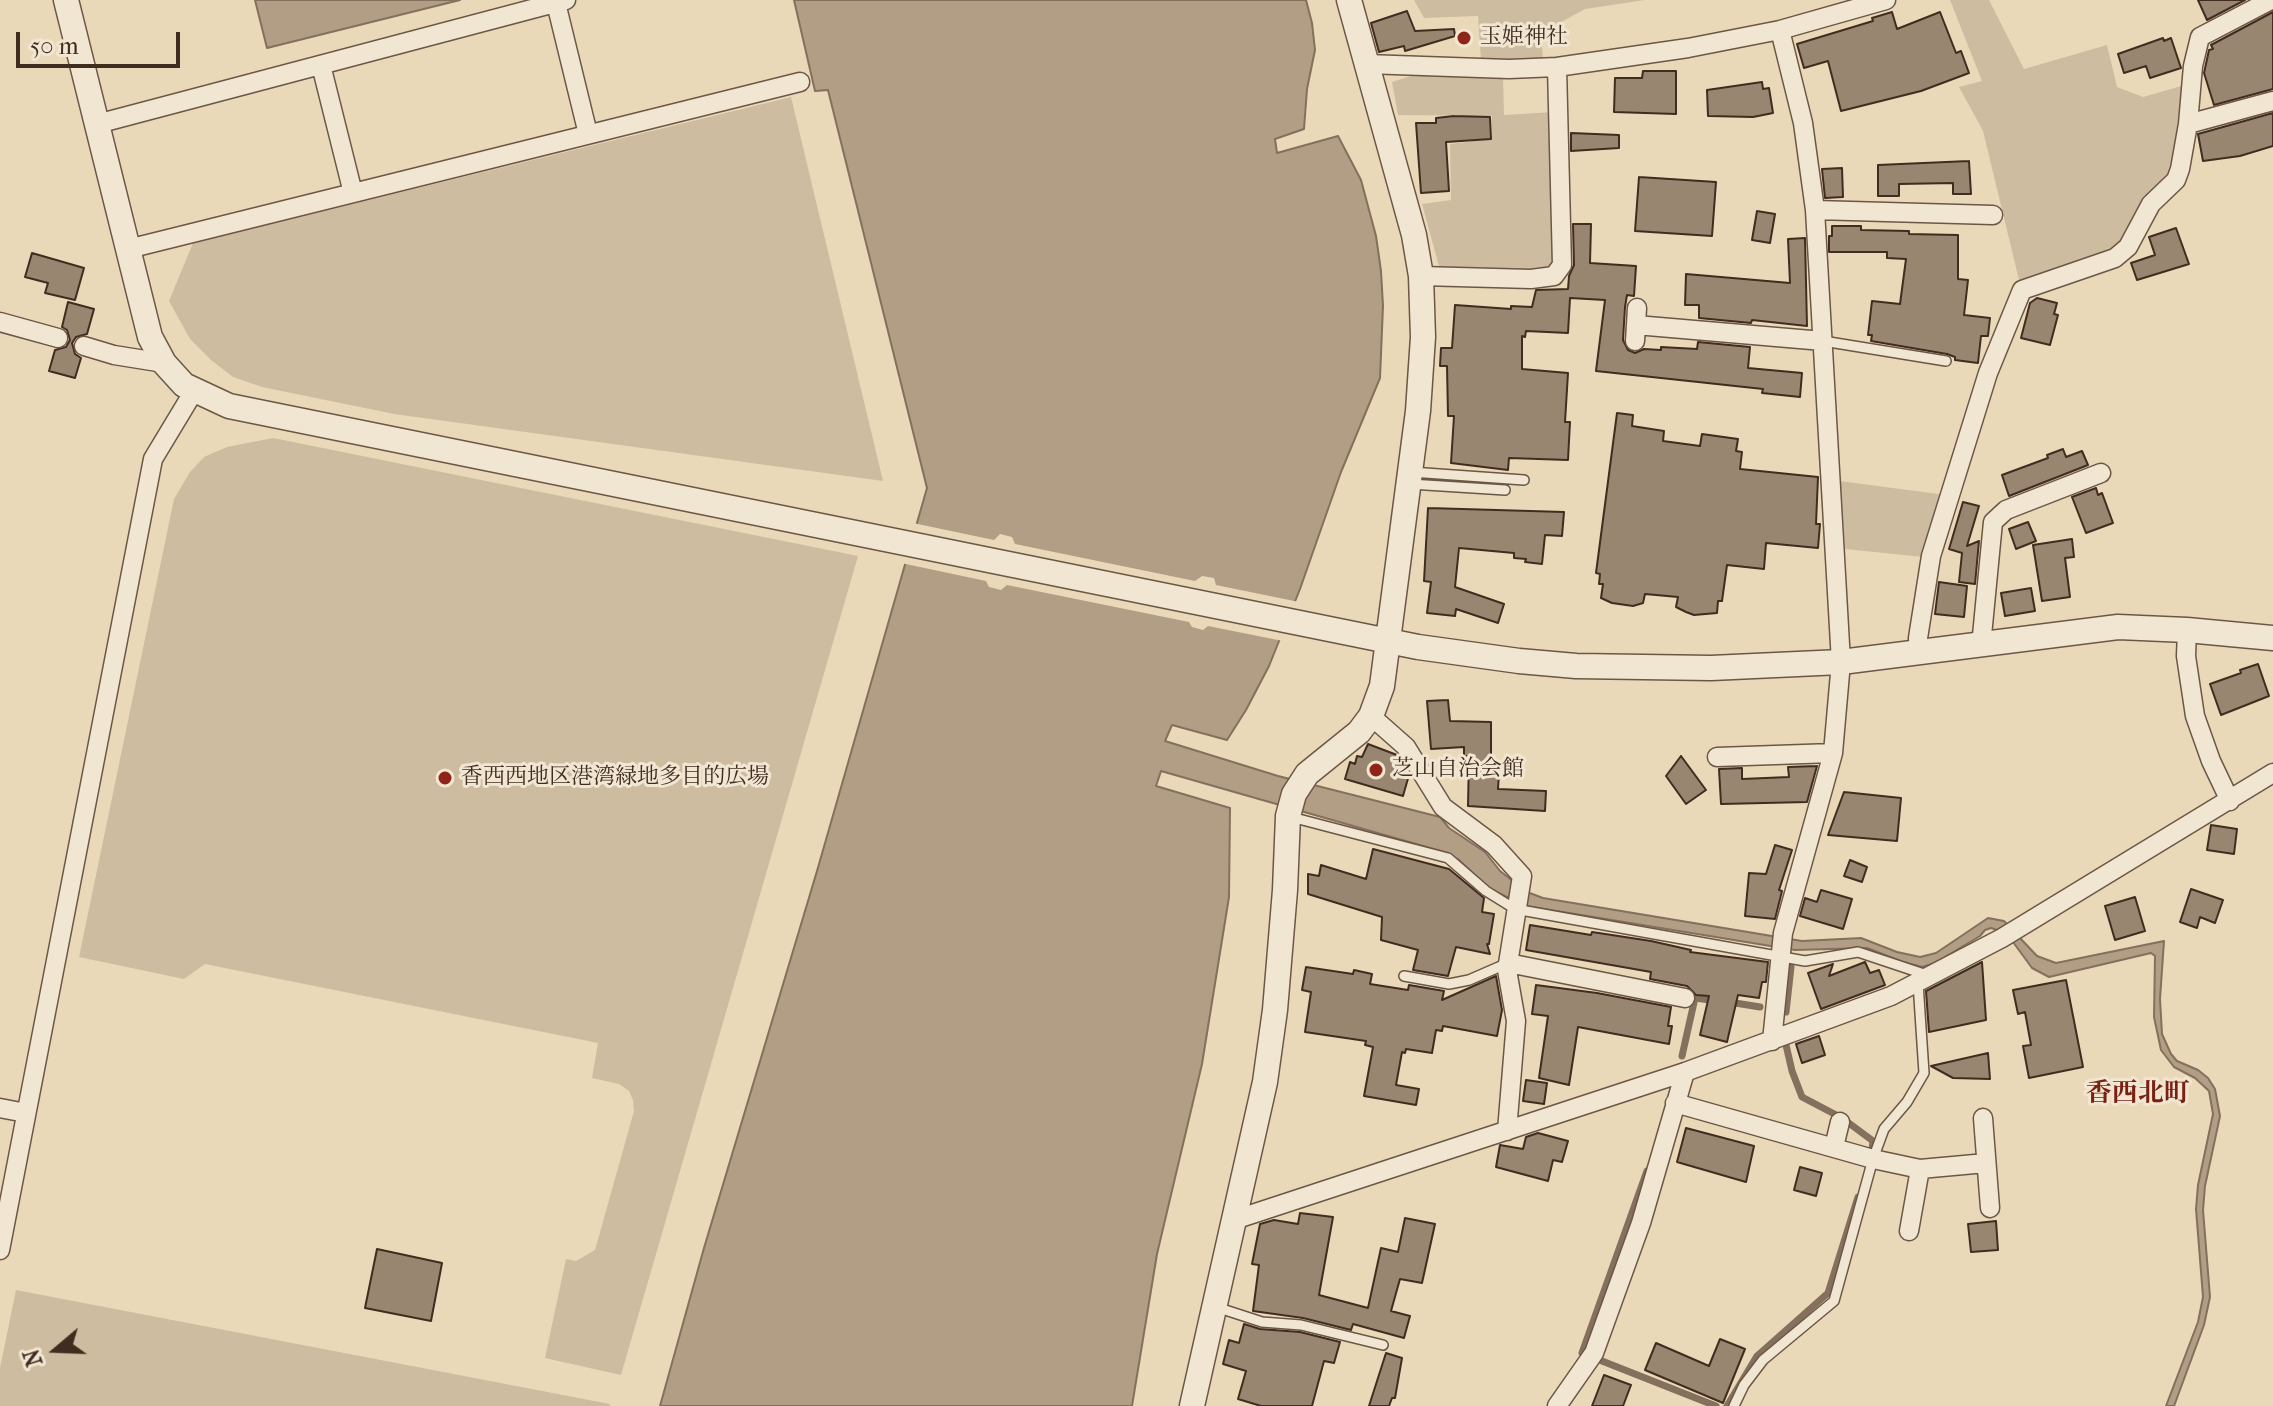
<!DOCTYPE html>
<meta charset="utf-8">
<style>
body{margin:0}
#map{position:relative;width:2273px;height:1406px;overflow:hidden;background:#ead9b9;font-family:"IM FELL French Canon",serif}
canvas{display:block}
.north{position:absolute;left:16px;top:1310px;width:80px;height:80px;-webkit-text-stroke:6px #f1e6d2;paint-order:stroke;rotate:251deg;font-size:22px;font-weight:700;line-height:32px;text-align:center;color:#412c20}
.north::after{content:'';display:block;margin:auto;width:28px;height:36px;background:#412c20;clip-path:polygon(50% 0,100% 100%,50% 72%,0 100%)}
.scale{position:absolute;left:16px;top:32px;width:164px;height:36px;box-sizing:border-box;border:4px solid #412c20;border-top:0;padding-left:10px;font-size:24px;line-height:28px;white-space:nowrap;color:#412c20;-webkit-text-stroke:6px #f1e6d2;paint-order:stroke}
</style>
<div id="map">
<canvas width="2273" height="1406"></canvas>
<div class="north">N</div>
<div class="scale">50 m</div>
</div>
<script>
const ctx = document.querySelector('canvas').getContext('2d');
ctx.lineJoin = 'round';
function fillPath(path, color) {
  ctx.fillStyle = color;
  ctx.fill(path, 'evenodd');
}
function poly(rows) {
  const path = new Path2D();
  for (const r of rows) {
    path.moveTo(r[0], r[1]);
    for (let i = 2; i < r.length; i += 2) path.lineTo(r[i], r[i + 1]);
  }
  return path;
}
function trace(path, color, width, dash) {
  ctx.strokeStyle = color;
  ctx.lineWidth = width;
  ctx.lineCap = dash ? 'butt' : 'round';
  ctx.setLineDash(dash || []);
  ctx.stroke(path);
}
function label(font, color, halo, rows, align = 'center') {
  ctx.font = font + ' "IM FELL French Canon","Noto Serif JP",serif';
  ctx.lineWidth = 6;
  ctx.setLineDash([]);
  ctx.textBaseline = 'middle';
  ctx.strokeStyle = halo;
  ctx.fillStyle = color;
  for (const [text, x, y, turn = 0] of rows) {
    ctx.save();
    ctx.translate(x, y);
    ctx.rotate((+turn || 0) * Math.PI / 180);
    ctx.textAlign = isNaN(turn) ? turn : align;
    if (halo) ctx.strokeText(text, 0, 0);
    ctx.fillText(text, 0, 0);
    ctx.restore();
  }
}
fillPath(poly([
 [1414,0,1645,0,1585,9,1541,33,1543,59,1481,60,1478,16,1424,18],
 [1950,0,1989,0,2024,69,2107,45,2117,87,2143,97,2185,85,2174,166,2170,175,2124,241,2110,252,2020,284,1983,131,1959,87,1982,81],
 [1417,74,1503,75,1504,115,1554,112,1559,261,1552,270,1440,270,1422,204,1451,200,1450,144,1492,139,1492,116,1398,115,1392,82],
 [791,97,883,481,394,414,262,387,233,377,211,360,190,339,169,301,193,243],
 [273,438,858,556,621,1375,545,1358,566,1259,576,1261,595,1250,634,1111,633,1100,629,1091,619,1084,592,1078,598,1043,205,964,184,979,79,957,174,499,190,472,204,457,227,447],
 [1840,481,1946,495,1923,557,1845,549],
 [16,1290,610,1404,610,1406,0,1406,0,1368]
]), '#cdbc9f');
const water = poly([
 [255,0,460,0,267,48,255,0],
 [794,0,1306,0,1312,23,1315,50,1307,89,1304,129,1275,139,1277,153,1338,136,1361,180,1376,236,1381,271,1383,306,1380,378,1341,472,1300,589,1269,666,1246,710,1227,740,1172,725,1165,741,1278,776,1440,817,1449,828,1485,852,1500,871,1527,892,1543,898,1802,941,1861,938,1897,952,1920,957,1936,953,1988,918,2004,921,2037,956,2056,963,2164,941,2160,999,2162,1034,2171,1054,2177,1061,2198,1070,2208,1078,2215,1089,2220,1116,2205,1186,2203,1210,2210,1297,2204,1325,2174,1406,2166,1406,2198,1322,2203,1297,2196,1209,2198,1185,2213,1114,2209,1091,2195,1078,2174,1067,2161,1050,2154,1017,2155,956,2151,953,2049,977,2032,968,2013,942,1997,930,1991,928,1985,930,1980,936,1935,963,1922,967,1903,962,1867,948,1795,950,1526,906,1490,889,1459,860,1444,852,1161,771,1156,786,1230,808,1229,897,1202,1064,1157,1254,1132,1406,660,1406,704,1248,817,871,927,488,828,90,815,91,794,0]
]);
fillPath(water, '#b19e85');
trace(water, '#84705d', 2);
fillPath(poly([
 [913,523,994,540,1000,534,1012,537,1015,544,1195,581,1202,576,1214,578,1216,585,1299,602,1283,641,1208,626,1203,630,1192,627,1189,622,1007,585,1001,590,989,587,986,581,901,563]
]), '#ead9b9');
trace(poly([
 [1729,1002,1760,1007],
 [1786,1012,1791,967],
 [1786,1045,1792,1071,1802,1097,1842,1118,1873,1141,1872,1150],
 [1682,1056,1695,998,1717,1001],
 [1582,1353,1647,1171],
 [1602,1361,1716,1406],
 [1727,1406,1757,1356,1828,1293,1858,1197]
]), '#84705d', 7);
const building = poly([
 [2198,0,2245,0,2207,20,2198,0],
 [1407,11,1415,31,1454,29,1455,36,1405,51,1404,46,1379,52,1371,23,1407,11],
 [1892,12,1897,29,1940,12,1956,53,1961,51,1969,73,1921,91,1841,111,1828,61,1804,68,1797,44,1873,21,1872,18,1892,12],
 [2273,12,2273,89,2214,105,2204,73,2209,50,2213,49,2211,45,2273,12],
 [2163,38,2164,41,2171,38,2181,68,2150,78,2146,66,2124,73,2118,54,2163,38],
 [1643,71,1676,71,1676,114,1614,112,1615,78,1642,78,1643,71],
 [1762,82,1763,89,1769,88,1773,113,1753,117,1708,116,1707,90,1762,82],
 [2273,113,2273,146,2240,156,2203,161,2198,134,2273,113],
 [1454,116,1490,117,1491,139,1446,142,1449,191,1421,193,1416,123,1436,123,1436,118,1454,116],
 [1571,133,1619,135,1619,148,1571,151,1571,133],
 [1969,161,1971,194,1953,194,1953,183,1899,184,1899,196,1878,196,1878,165,1969,161],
 [1842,168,1843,197,1825,198,1822,169,1842,168],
 [1639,177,1716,182,1712,236,1635,231,1639,177],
 [1757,211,1775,214,1770,243,1752,240,1757,211],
 [1573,224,1591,224,1590,263,1636,266,1634,296,1627,295,1625,307,1623,340,1628,350,1635,353,1644,349,1661,350,1661,347,1697,349,1698,342,1750,347,1748,368,1802,373,1800,397,1762,393,1763,389,1596,371,1605,300,1570,298,1568,333,1526,331,1525,337,1522,336,1522,369,1568,373,1565,422,1570,422,1568,460,1509,458,1508,470,1451,463,1454,416,1448,416,1447,366,1440,366,1441,348,1452,348,1455,305,1511,309,1511,306,1532,307,1536,290,1568,289,1569,276,1574,265,1573,224],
 [1832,226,1861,226,1861,230,1909,231,1909,234,1958,235,1958,279,1968,280,1964,315,1990,318,1988,336,1981,336,1978,363,1955,360,1955,357,1947,354,1871,341,1872,335,1868,335,1872,301,1900,304,1906,259,1887,258,1887,252,1829,252,1829,236,1832,236,1832,226],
 [2176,228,2189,264,2137,280,2131,263,2155,255,2149,237,2176,228],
 [1805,238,1807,326,1752,320,1751,323,1699,318,1699,305,1685,305,1686,274,1790,283,1788,239,1805,238],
 [32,253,84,268,75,300,45,293,48,283,25,277,32,253],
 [2037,298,2057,303,2054,314,2058,315,2050,345,2021,338,2030,303,2037,298],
 [68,302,94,309,87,334,76,337,72,343,75,354,81,358,75,378,49,371,55,350,66,347,70,340,67,330,62,327,68,302],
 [1617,413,1633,415,1632,426,1664,431,1663,441,1700,446,1702,434,1738,439,1736,451,1742,452,1740,469,1818,477,1816,524,1820,524,1818,548,1766,543,1764,569,1727,565,1722,601,1718,601,1717,613,1694,615,1686,612,1676,607,1678,597,1645,594,1643,603,1633,606,1612,603,1601,598,1603,584,1599,584,1600,574,1596,573,1617,413],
 [2063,449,2066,457,2082,451,2088,465,2009,496,2002,475,2048,458,2047,455,2063,449],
 [2096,488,2098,495,2102,493,2113,523,2086,533,2072,497,2096,488],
 [1963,502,1979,506,1967,546,1979,541,1975,584,1959,582,1962,553,1949,549,1963,502],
 [1428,508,1564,512,1562,536,1545,535,1542,564,1525,562,1526,559,1514,558,1514,553,1459,548,1455,587,1504,604,1498,623,1456,609,1455,616,1427,613,1431,582,1424,581,1428,508],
 [2028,522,2036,541,2016,549,2009,529,2028,522],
 [2072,539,2074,557,2065,558,2070,597,2042,601,2033,545,2072,539],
 [1939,582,1967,586,1964,617,1935,614,1939,582],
 [2031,588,2035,611,2005,616,2001,593,2031,588],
 [2258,664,2269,696,2221,715,2210,684,2241,673,2240,670,2258,664],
 [1448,700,1450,721,1491,722,1491,773,1499,773,1498,789,1546,791,1545,811,1468,806,1469,756,1464,756,1464,747,1431,749,1427,701,1448,700],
 [1368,744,1397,755,1409,775,1403,796,1345,779,1350,762,1355,764,1357,756,1362,757,1368,744],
 [1681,756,1706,790,1686,804,1666,776,1681,756],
 [1817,766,1807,802,1721,804,1719,769,1742,768,1742,779,1789,777,1788,767,1817,766],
 [1844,792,1901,798,1897,841,1828,835,1844,792],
 [2211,825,2237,829,2234,854,2207,850,2211,825],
 [1775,845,1792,850,1779,890,1782,891,1775,919,1745,916,1749,873,1766,874,1775,845],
 [1373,849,1449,869,1484,898,1482,912,1494,914,1489,944,1487,944,1490,954,1456,947,1448,976,1413,970,1418,950,1381,940,1382,917,1308,894,1308,874,1319,876,1321,865,1366,879,1373,849],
 [1850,860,1867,867,1862,882,1844,876,1850,860],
 [2191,889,2223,900,2215,923,2200,917,2197,928,2180,922,2191,889],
 [1821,890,1852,899,1843,929,1800,916,1805,898,1817,902,1821,890],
 [2135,897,2145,931,2115,940,2105,906,2135,897],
 [1530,925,1591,935,1592,932,1651,941,1691,950,1690,952,1768,962,1766,982,1762,982,1759,998,1738,995,1727,1042,1700,1035,1709,996,1696,995,1687,986,1650,979,1651,972,1526,950,1530,925],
 [1865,962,1870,973,1879,970,1885,985,1821,1009,1808,973,1833,964,1829,976,1865,962],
 [1982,962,1986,1020,1929,1032,1926,991,1982,962],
 [1306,967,1353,974,1354,970,1372,974,1370,984,1408,990,1409,985,1444,991,1442,1000,1496,976,1502,1010,1497,1036,1443,1026,1442,1031,1436,1030,1432,1053,1406,1049,1405,1053,1402,1052,1396,1085,1419,1089,1416,1105,1364,1096,1373,1047,1365,1045,1366,1041,1305,1032,1311,992,1302,990,1306,967],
 [2066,980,2083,1067,2029,1078,2023,1046,2031,1045,2025,1012,2018,1014,2013,990,2066,980],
 [1536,985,1597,993,1671,1007,1668,1026,1672,1026,1669,1044,1578,1027,1569,1085,1539,1078,1548,1016,1532,1014,1536,985],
 [1819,1036,1825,1055,1802,1063,1796,1044,1819,1036],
 [1988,1053,1990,1079,1953,1078,1931,1066,1988,1053],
 [1526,1080,1547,1083,1544,1104,1523,1101,1526,1080],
 [1686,1128,1754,1146,1746,1182,1677,1162,1686,1128],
 [1538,1133,1568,1141,1562,1162,1553,1160,1548,1181,1496,1167,1500,1145,1523,1149,1526,1137,1538,1133],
 [1800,1167,1822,1173,1816,1196,1794,1190,1800,1167],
 [1300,1213,1333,1217,1319,1295,1368,1308,1381,1248,1398,1252,1405,1218,1435,1224,1422,1283,1400,1279,1391,1311,1410,1316,1404,1338,1353,1324,1351,1330,1303,1318,1253,1311,1259,1265,1252,1264,1260,1224,1274,1220,1298,1224,1300,1213],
 [1996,1221,1998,1250,1971,1252,1968,1224,1996,1221],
 [377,1249,442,1263,431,1321,365,1308,377,1249],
 [1244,1324,1260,1329,1300,1332,1340,1342,1334,1363,1324,1361,1312,1406,1261,1406,1238,1399,1246,1371,1223,1364,1229,1340,1239,1343,1244,1324],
 [1720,1339,1745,1349,1723,1403,1645,1370,1656,1343,1709,1366,1720,1339],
 [1386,1353,1402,1358,1395,1398,1392,1398,1389,1406,1369,1406,1386,1353],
 [1604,1375,1631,1385,1623,1406,1592,1406,1604,1375]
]);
fillPath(building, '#998670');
trace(building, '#412c20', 2);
const service = poly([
 [1823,341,1946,361],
 [1411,472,1524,480],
 [1410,484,1505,490],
 [1291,817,1448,858,1486,891,1515,909,1805,961,1858,952,1927,975],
 [1404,976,1449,984,1469,980,1508,963],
 [1216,1307,1262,1322,1301,1325,1383,1345],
 [1734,1406,1744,1385,1763,1360,1834,1301,1873,1159,1884,1129,1907,1102,1924,1073,1918,983]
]);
const minor = poly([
 [556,3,588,134],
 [1366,64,1509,69,1557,67,1688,48,1780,30,1886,0],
 [321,65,353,193],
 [97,124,566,0],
 [2188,124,2273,101],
 [1815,210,1993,215],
 [128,249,800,82],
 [1421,276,1531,279,1554,276,1562,265,1557,67],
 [0,322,58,338],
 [1636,325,1823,341],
 [1635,341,1637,308],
 [84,346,114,355,164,363],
 [2187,630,2186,656,2195,716,2211,761,2230,801],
 [1981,646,1993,522,2006,510,2101,473],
 [1919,653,1918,638,1931,556,1988,373,2022,290,2115,258,2128,247,2151,204,2176,180,2180,169,2188,124,2193,66,2200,37,2271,0],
 [1371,716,1406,747,1443,807,1494,845,1522,876,1507,970,1516,1021,1507,1131],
 [1717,757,1833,753],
 [1508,963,1685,998],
 [1772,1041,1783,933,1833,753,1841,662,1815,210,1803,123,1780,30],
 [1675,1103,1873,1159,1920,1169,1986,1163],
 [0,1108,26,1113],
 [1983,1118,1990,1208],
 [1834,1147,1840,1122],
 [1234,1220,1685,1072,1891,996,2002,938,2273,773],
 [1909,1231,1920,1169],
 [0,1250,153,459,194,391],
 [1557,1406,1594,1353,1641,1223,1685,1072]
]);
const tertiary = poly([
 [66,0,150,337,164,363,184,385,229,406,1418,647,1519,661,1576,666,1711,668,1841,662,2118,627,2187,630,2273,638],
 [1192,1406,1265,1082,1275,1010,1285,890,1288,816,1294,794,1307,774,1359,732,1371,716,1382,686,1418,411,1423,337,1421,276,1414,235,1349,0]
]);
trace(service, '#6b5746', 12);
trace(minor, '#6b5746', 21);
trace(tertiary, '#6b5746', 27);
trace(service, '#f1e6d2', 9);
trace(minor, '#f1e6d2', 18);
trace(tertiary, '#f1e6d2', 24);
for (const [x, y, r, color] of [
 [1464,38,8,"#8f2418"],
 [1376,770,8,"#8f2418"],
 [445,778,8,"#8f2418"]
]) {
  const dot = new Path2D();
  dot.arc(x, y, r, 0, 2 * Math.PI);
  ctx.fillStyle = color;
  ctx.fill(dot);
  trace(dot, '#f1e6d2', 3);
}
label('22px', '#412c20', '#f1e6d2', [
 ["玉姫神社",1480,38],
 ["芝山自治会館",1392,770],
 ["香西西地区港湾緑地多目的広場",461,778]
], 'left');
label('bold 26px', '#7a1f14', '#f1e6d2', [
 ["香西北町",2138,1095]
]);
</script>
